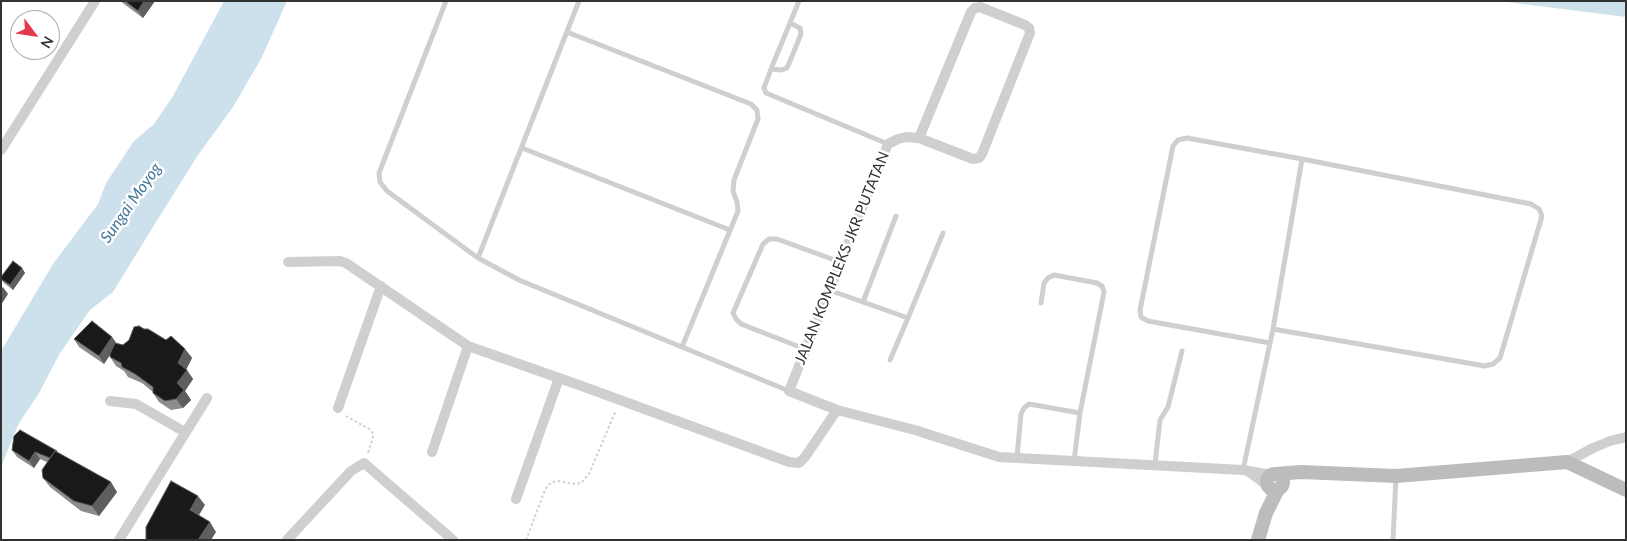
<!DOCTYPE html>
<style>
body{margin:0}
#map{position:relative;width:1627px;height:541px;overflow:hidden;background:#fff;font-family:Lato,sans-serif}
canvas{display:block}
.frame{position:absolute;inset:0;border:2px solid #323232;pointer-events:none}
.north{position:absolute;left:10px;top:10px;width:50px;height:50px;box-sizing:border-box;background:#fff;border:1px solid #adadad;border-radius:50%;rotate:121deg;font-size:14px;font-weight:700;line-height:20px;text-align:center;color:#323232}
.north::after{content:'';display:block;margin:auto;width:18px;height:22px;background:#e4394a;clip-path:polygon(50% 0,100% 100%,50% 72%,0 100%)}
</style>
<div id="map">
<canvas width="1627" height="541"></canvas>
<div class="frame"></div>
<div class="north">N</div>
</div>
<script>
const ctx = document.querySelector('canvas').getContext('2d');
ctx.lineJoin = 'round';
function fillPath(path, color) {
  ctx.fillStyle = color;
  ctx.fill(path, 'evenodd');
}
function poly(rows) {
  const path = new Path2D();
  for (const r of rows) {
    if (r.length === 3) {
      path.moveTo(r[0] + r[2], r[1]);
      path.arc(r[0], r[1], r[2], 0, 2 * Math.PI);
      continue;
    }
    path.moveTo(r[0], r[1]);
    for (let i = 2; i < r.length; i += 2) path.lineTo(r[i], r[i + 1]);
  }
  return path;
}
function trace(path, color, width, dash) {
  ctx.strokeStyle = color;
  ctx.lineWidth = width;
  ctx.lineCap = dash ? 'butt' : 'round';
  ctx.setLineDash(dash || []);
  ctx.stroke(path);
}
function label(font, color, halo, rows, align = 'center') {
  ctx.font = font + ' Lato,sans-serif';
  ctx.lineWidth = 5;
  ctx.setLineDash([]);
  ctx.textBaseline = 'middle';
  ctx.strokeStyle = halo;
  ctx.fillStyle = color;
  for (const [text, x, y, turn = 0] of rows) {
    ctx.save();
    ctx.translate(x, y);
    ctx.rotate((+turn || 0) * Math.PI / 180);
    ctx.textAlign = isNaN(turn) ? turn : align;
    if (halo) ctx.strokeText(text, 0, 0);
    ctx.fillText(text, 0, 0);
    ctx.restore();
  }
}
fillPath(poly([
 [224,1,287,1,261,59,233,107,198,155,153,227,113,292,90,310,60,353,39,393,18,425,1,467,1,351,53,264,98,204,106,183,134,141,154,124,173,96],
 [1499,1,1626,1,1626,17]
]), '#cde1ed');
trace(poly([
 [346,416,371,430,373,434,373,437,368,453],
 [526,540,545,490,548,485,553,482,558,481,575,484,581,483,589,474,616,410]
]), '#cfcfcf', 2, [2.5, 2.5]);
trace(poly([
 [446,1,379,173,380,182,387,191,478,258,519,280,789,391],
 [799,1,771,69,764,88,766,93,888,144],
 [567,32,751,104,757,110,758,119,734,180,733,191,737,202,738,211,682,347],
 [771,69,782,70,787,68,795,49,801,34,800,28,790,23],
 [522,148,730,230],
 [478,258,579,1],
 [829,290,908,318,943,233],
 [863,302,896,216],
 [1041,303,1044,283,1048,278,1054,275,1097,283,1102,286,1104,292,1080,413,1074,461],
 [1273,329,1302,159],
 [805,349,741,324,736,319,733,313,763,244,769,239,777,239,840,262],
 [890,360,908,318],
 [1017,457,1021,414,1024,408,1029,404,1080,413],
 [1155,464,1160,420,1168,407,1182,351],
 [1243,470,1273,329,1485,366,1493,364,1500,358,1542,216,1539,209,1531,204,1302,159,1187,138,1178,140,1173,146,1140,310,1141,317,1148,321,1270,343],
 [1393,540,1396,476]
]), '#cfcfcf', 5);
trace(poly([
 [919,138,971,12,975,8,980,7,1025,25,1029,28,1030,33,982,154,979,158,973,159,919,138,906,137,898,139,888,144,789,391,837,410,915,430,999,457,1243,470,1271,475],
 [1,150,95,1],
 [288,262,340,261,346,263,468,346,579,385,789,462,799,463,805,457,837,410],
 [110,401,136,404,185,432],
 [338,408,381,286],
 [432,452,468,346],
 [1567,462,1593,448,1610,441,1626,437],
 [1249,472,1267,485],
 [516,499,559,378],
 [119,540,207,398],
 [287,540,351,471,364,463,453,540]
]), '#cfcfcf', 10);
trace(poly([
 [1276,474,1301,472,1396,476,1567,462,1626,490],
 [1275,482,8],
 [1258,540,1266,513,1278,489]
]), '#bcbcbc', 14);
fillPath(poly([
 [120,1,155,1,143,18],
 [22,268,25,273,13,290,4,283,1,279,1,277],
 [144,329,166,340,185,349,192,358,186,369,193,379,185,391,191,400,183,408,171,410,159,402,153,393,153,392,142,383,128,377,124,371,116,366,110,357,110,355,104,364,79,347,74,339,112,337,117,344,123,345],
 [12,450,57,451,59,453,117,492,99,516,81,511,50,487,43,478,47,462,40,459,34,468,17,457]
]), '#8c8c8c');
fillPath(poly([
 [144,1,155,1,143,18,138,11],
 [22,268,25,273,13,290,10,285],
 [3,287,8,294,1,305,1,289],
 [112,337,117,344,104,364,99,356],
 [185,349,192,358,185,372,187,370,193,379,185,391,191,400,183,408,176,399,178,363],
 [35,452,40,459,34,468,29,461],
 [111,482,117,492,99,516,92,506],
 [198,496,205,505,196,520,190,510],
 [210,522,216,532,211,540,198,540]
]), '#5e5e5e');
const building = poly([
 [125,1,144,1,138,11,125,1],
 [13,261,22,268,10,285,1,279,1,277,13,261],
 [92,321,112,337,99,356,74,339,92,321],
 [139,326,144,329,148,329,166,340,171,336,185,349,178,363,187,370,177,383,184,390,176,399,165,401,153,393,153,387,135,374,122,367,121,363,110,357,110,354,115,343,123,345,129,340,134,327,139,326],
 [20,430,57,451,56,452,55,451,50,458,35,452,29,461,12,450,14,436,20,430],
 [55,451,111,482,92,506,74,501,43,478,42,470,55,451],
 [171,481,198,496,190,510,210,522,198,540,146,540,146,527,171,481]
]);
fillPath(building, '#191919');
trace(building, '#5e5e5e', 1);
label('15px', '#323232', '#fff', [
 ["JALAN KOMPLEKS JKR PUTATAN",842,258,-68]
]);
label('italic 16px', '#3f7594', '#fff', [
 ["Sungai Moyog",131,203,-55]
]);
</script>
